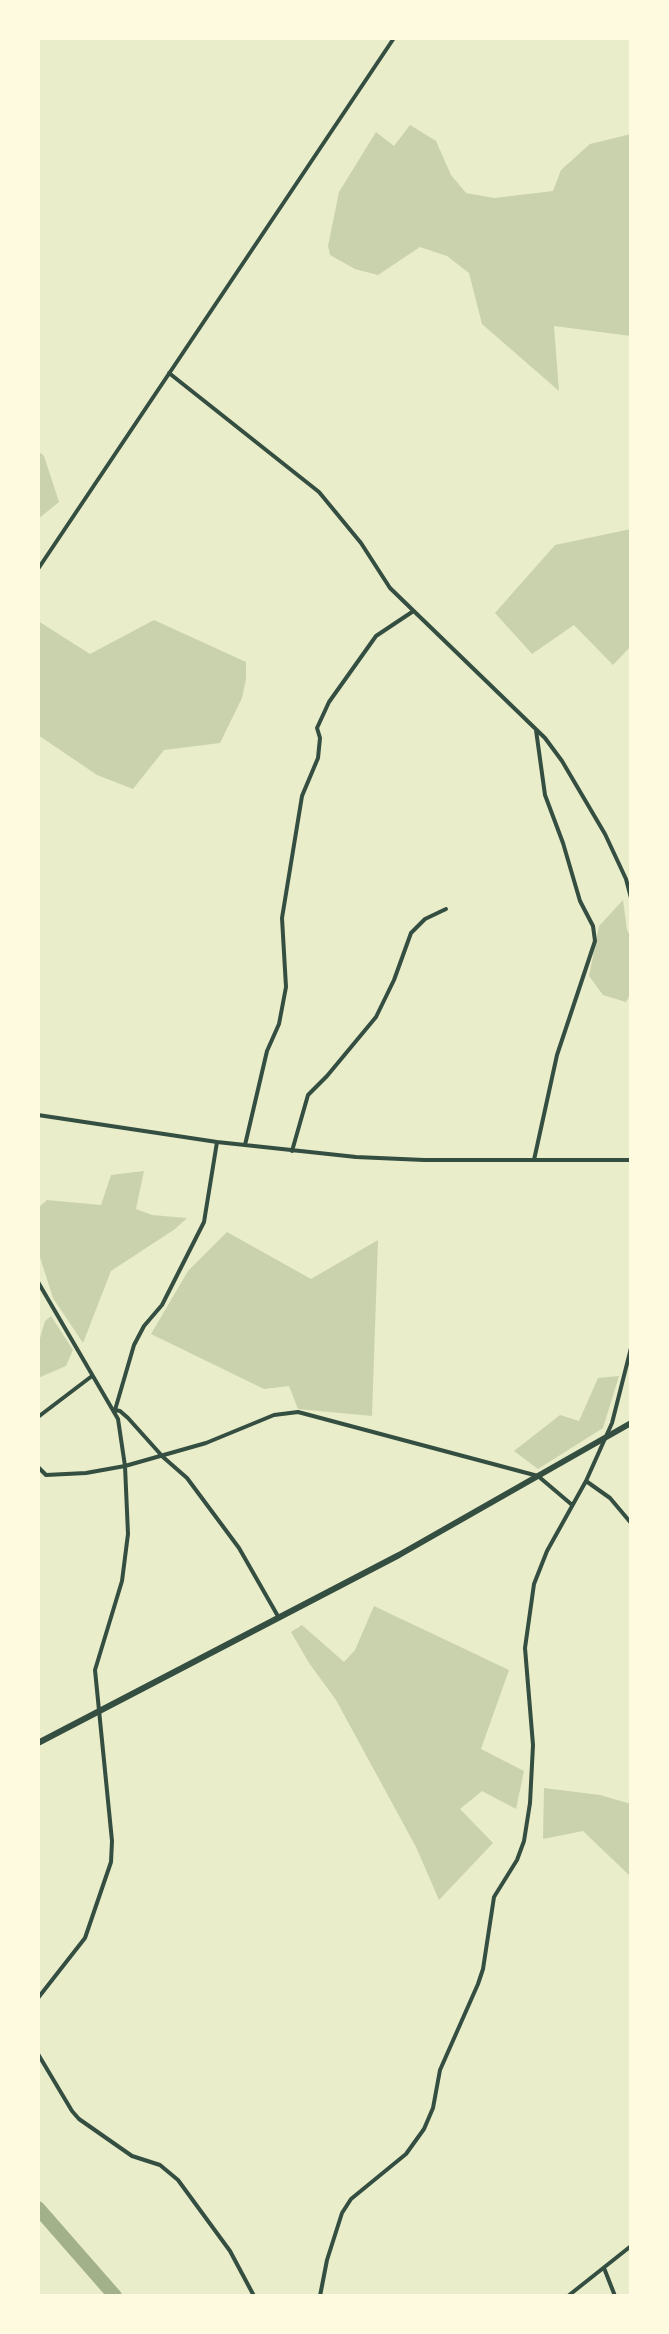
<!DOCTYPE html>
<style>
body{margin:0}
#map{position:relative;width:669px;height:2334px;overflow:hidden;background:#e9edc9;font-family:"Space Grotesk",sans-serif}
canvas{display:block}
.frame{position:absolute;inset:0;border:40px solid #fefae0;pointer-events:none}
</style>
<div id="map">
<canvas width="669" height="2334"></canvas>
<div class="frame"></div>
</div>
<script>
const ctx = document.querySelector('canvas').getContext('2d');
ctx.lineJoin = 'round';
function fillPath(path, color) {
  ctx.fillStyle = color;
  ctx.fill(path, 'evenodd');
}
function poly(rows) {
  const path = new Path2D();
  for (const r of rows) {
    path.moveTo(r[0], r[1]);
    for (let i = 2; i < r.length; i += 2) path.lineTo(r[i], r[i + 1]);
  }
  return path;
}
function trace(path, color, width, dash) {
  ctx.strokeStyle = color;
  ctx.lineWidth = width;
  ctx.lineCap = dash ? 'butt' : 'round';
  ctx.setLineDash(dash || []);
  ctx.stroke(path);
}
fillPath(poly([
 [410,125,436,141,451,175,466,193,494,198,553,191,561,170,590,144,631,134,631,336,554,326,559,391,482,324,469,273,447,256,420,247,378,275,355,269,330,255,328,246,339,192,376,132,394,146],
 [38,451,44,456,59,502,38,519],
 [631,529,631,646,613,665,574,625,532,654,495,613,555,545],
 [154,620,246,662,246,679,242,698,220,743,164,750,133,789,97,775,38,735,38,621,90,654],
 [623,900,627,930,631,937,631,993,626,1002,603,995,589,976,599,926],
 [144,1171,136,1209,152,1215,187,1218,175,1229,111,1271,83,1343,53,1298,38,1251,38,1208,47,1200,101,1205,111,1175],
 [227,1232,311,1279,378,1240,372,1416,298,1409,289,1386,264,1389,151,1334,188,1271],
 [51,1316,73,1350,66,1366,38,1378,38,1345,45,1321],
 [619,1376,603,1428,538,1469,514,1451,560,1415,579,1421,598,1378],
 [374,1606,509,1670,481,1749,524,1771,516,1809,482,1791,460,1809,493,1843,439,1900,416,1847,336,1700,309,1663,291,1632,302,1625,344,1662,355,1650],
 [544,1788,600,1795,631,1804,631,1877,583,1831,543,1839]
]), '#cad2ad');
trace(poly([
 [38,2208,115,2296]
]), '#a3b18a', 14);
trace(poly([
 [169,373,319,492,361,543,390,588,545,738,562,761,605,834,626,879,631,898],
 [38,569,394,38],
 [38,1115,217,1142,356,1157,424,1160,631,1160],
 [217,1142,204,1222,162,1305,144,1326,134,1345,115,1410,120,1411,128,1418,163,1457,187,1478,239,1548,279,1618],
 [245,1145,267,1051,279,1024,286,987,282,918,302,796,318,758,320,738,317,728,329,702,376,636,412,612],
 [292,1151,308,1095,327,1076,376,1017,394,980,411,933,425,919,446,909],
 [534,1160,557,1055,595,941,593,926,580,901,563,843,545,795,536,730],
 [38,1282,118,1419,125,1466,128,1534,122,1581,95,1670,112,1841,111,1862,85,1938,38,1998],
 [38,1417,92,1376],
 [38,1467,46,1475,86,1473,125,1466,206,1443,274,1415,298,1412,538,1476,571,1504],
 [586,1481,610,1498,631,1523],
 [38,2054,72,2111,79,2119,132,2156,160,2165,178,2180,230,2251,254,2296],
 [604,2268,615,2296],
 [320,2296,327,2260,342,2213,351,2199,406,2154,424,2129,433,2108,440,2070,478,1984,483,1969,494,1897,517,1860,524,1841,530,1803,533,1745,525,1648,534,1584,547,1551,586,1481,612,1423,631,1348],
 [568,2296,631,2246]
]), '#344e41', 4);
trace(poly([
 [38,1743,399,1555,631,1423]
]), '#344e41', 6);
</script>
